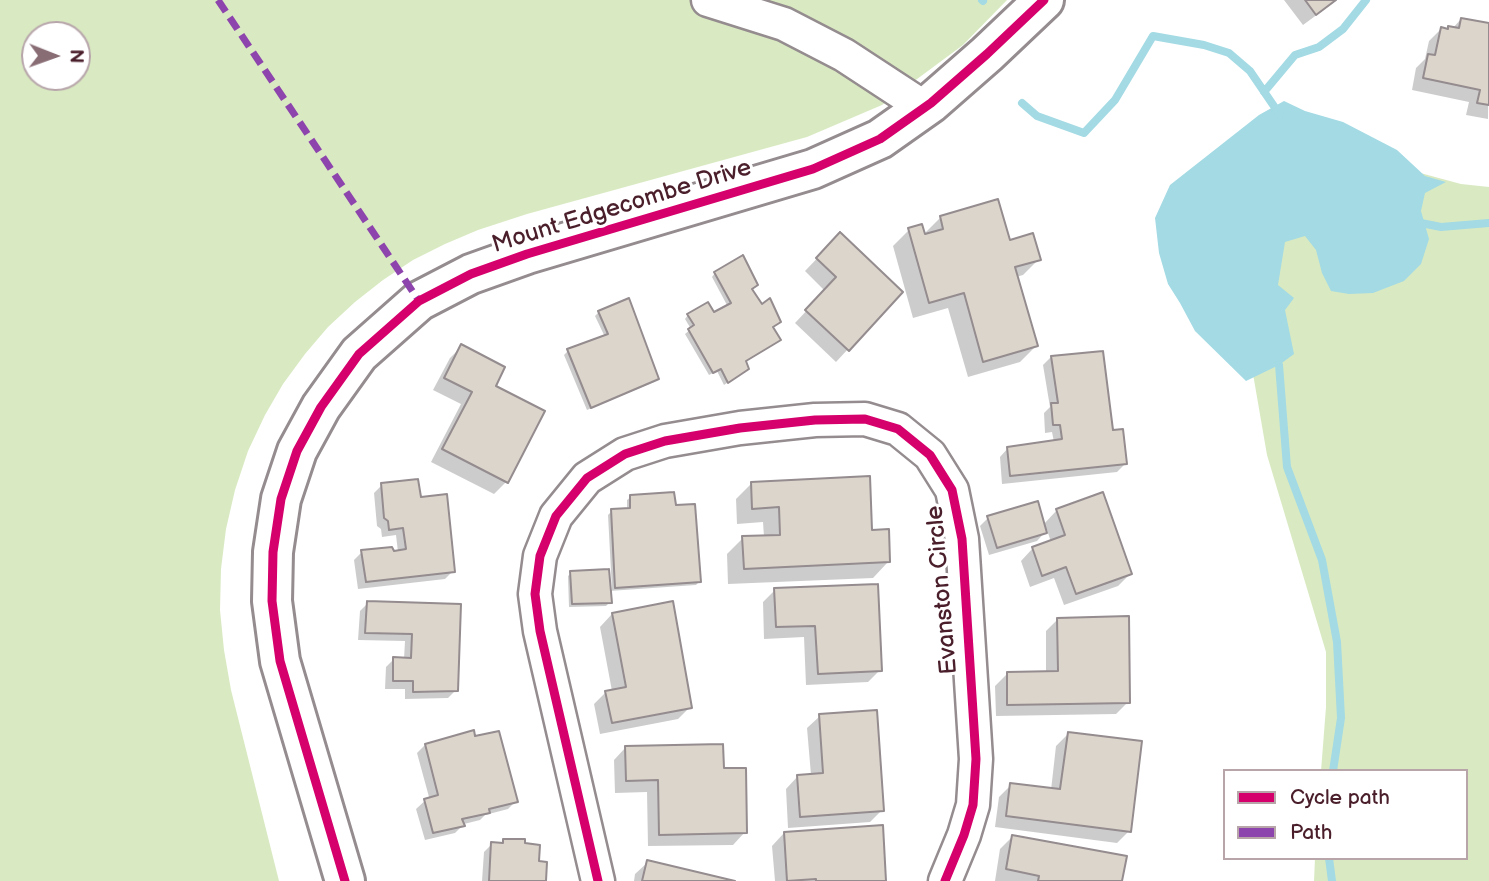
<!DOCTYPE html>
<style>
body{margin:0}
#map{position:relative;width:1489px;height:881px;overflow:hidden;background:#fff;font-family:"Balsamiq Sans",sans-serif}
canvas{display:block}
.legend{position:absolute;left:1223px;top:769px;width:245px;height:91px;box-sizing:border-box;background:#fff;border:2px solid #b7a5aa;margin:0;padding:9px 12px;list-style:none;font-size:21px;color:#4a1f2b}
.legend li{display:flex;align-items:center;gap:14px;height:35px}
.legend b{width:35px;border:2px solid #b7a5aa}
.north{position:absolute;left:21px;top:21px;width:70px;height:70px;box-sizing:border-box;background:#fff;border:2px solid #b7a5aa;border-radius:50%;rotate:91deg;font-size:19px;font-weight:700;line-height:28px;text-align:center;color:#4a1f2b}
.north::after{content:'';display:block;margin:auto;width:24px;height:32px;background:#896d75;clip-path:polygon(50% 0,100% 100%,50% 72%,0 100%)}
</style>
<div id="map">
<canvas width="1489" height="881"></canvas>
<ul class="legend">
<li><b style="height:9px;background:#d6006c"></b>Cycle path</li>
<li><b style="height:9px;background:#8e44ad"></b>Path</li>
</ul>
<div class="north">N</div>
</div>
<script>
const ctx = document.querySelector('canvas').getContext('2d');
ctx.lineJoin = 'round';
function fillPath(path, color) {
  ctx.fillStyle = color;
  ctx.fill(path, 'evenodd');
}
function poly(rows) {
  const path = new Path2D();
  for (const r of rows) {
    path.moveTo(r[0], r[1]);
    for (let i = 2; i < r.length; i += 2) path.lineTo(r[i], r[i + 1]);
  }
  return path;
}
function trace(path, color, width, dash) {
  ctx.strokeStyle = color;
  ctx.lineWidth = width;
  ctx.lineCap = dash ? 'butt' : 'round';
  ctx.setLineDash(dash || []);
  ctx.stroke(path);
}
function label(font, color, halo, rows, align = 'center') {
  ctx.font = font + ' "Balsamiq Sans",sans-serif';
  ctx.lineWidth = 6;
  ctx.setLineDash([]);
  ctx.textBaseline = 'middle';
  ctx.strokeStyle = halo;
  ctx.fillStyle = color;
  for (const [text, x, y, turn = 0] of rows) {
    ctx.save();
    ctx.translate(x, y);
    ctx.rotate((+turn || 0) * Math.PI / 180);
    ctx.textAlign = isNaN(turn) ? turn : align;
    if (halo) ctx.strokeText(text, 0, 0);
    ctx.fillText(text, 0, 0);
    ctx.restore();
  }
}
fillPath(poly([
 [0,0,1007,0,963,45,882,105,807,137,527,214,478,230,445,244,413,260,383,280,355,302,328,327,305,354,283,384,265,415,248,451,235,490,226,529,221,569,220,610,224,650,231,690,279,881,0,881],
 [35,35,77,35,77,77,35,77],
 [1387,164,1461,184,1489,187,1489,881,1314,881,1315,858,1466,858,1466,771,1321,771,1326,707,1326,652,1267,455,1248,345,1226,191]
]), '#d9eac2');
fillPath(poly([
 [1284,101,1305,111,1343,122,1397,150,1425,176,1446,182,1425,193,1421,211,1429,239,1421,264,1404,281,1373,293,1349,294,1331,291,1322,273,1316,250,1305,236,1285,242,1278,285,1294,298,1285,310,1294,354,1279,365,1246,381,1195,331,1180,303,1168,284,1159,253,1155,218,1170,185,1259,115]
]), '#a3dae4');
fillPath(poly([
 [1284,0,1337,0,1303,25],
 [1461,19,1489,25,1488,119,1466,115,1469,102,1412,90,1416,68,1425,59,1429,41,1441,29,1452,29],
 [940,218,1008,242,1039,259,1023,275,1016,277,1036,346,1020,362,968,377,948,308,913,318,893,246,909,230,923,235],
 [828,247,901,292,836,362,795,323,825,291,805,271],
 [715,273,750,290,771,328,775,344,745,362,747,369,724,385,717,371,709,375,685,334,691,329,685,319,688,315,714,315,728,307,712,277],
 [599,312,657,378,654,382,587,410,564,355,568,351,605,337,595,316],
 [462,346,493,386,542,412,506,482,494,494,431,462,461,404,433,390,450,358],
 [1051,357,1125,464,1117,472,1002,484,1000,457,1008,448,1054,442,1052,432,1045,433,1044,413,1050,407,1043,365],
 [752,483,871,532,888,562,873,578,728,584,727,554,743,538,764,537,763,522,737,524,736,499],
 [382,485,419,498,453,571,445,579,358,589,354,560,362,552,398,552,396,535,382,537,381,529,377,526,374,493],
 [631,497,700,581,696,585,609,591,610,602,606,606,569,607,568,576,571,573,609,590,612,590,608,515,612,511,627,510,627,500],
 [1057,510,1130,574,1118,586,1064,605,1054,578,1030,587,1021,561,1033,548,1051,542,1047,530,1037,541,989,555,980,526,988,518,1043,525],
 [775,590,880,670,868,682,806,685,804,637,764,639,763,602],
 [368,603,459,606,456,690,448,698,405,699,405,689,385,689,386,667,394,659,404,659,405,641,358,640,360,611],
 [612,614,690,707,678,719,600,734,594,704,606,692,612,691,600,627],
 [1058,619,1128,702,1116,714,996,716,995,686,1007,674,1046,673,1046,631],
 [820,716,882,810,870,822,788,828,786,789,798,776,811,775,807,728],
 [1068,734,1129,831,1117,843,995,827,999,797,1011,785,1051,790,1056,746],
 [474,738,516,801,508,809,485,815,480,820,464,824,455,833,425,840,416,809,429,797,417,753,425,745],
 [626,747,722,770,745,832,733,845,648,846,647,792,615,793,614,760],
 [784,833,885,881,775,881,772,846],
 [1012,837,1121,881,995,881,1000,849],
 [503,841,523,844,538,862,544,881,482,881,484,852,492,844,500,845],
 [648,862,727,881,634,881,635,874]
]), '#0003');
trace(poly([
 [982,0,983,1],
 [1264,92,1295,55,1319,47,1343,29,1366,0],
 [1022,103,1037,116,1084,133,1115,100,1153,36,1204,45,1229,53,1250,71,1280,115],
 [1416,222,1441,227,1489,223],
 [1279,365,1287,467,1322,560,1337,642,1341,718,1333,771],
 [1329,858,1332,881]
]), '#a3dae4', 8);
const building = poly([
 [1305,0,1336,0,1316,15,1305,0],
 [1461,18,1489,23,1489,105,1477,103,1480,90,1423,78,1428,54,1435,55,1441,27,1448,29,1448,26,1459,28,1461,18],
 [998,199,1010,240,1033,233,1041,260,1015,267,1038,346,983,362,964,293,929,303,908,228,922,224,925,234,943,229,940,216,998,199],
 [840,232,903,292,849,351,805,310,836,277,816,258,840,232],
 [743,255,758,285,752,289,762,304,770,298,781,322,773,327,781,340,746,361,749,369,728,383,721,369,713,373,688,329,694,325,687,314,708,302,714,312,731,303,714,272,743,255],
 [629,298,659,379,591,408,567,349,608,334,598,311,629,298],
 [461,344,505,367,496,386,545,411,508,483,442,449,472,392,444,378,461,344],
 [1103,351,1113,430,1123,429,1127,464,1010,476,1007,447,1062,439,1060,425,1053,425,1051,403,1058,403,1051,356,1103,351],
 [870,476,872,530,889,529,890,562,744,569,742,536,780,535,779,507,752,509,751,482,870,476],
 [418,479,421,497,447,494,455,572,366,582,361,550,392,547,394,551,406,549,403,528,389,530,388,521,384,518,381,483,418,479],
 [674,492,676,505,695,504,701,582,615,588,611,509,630,508,630,495,674,492],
 [1103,492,1132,574,1076,594,1066,567,1042,576,1032,547,1065,535,1056,509,1103,492],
 [1038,501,1047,533,997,548,987,516,1038,501],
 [609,569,612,603,572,604,570,571,609,569],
 [878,584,882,671,818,674,815,626,776,627,774,588,878,584],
 [367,601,461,604,458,691,413,692,413,681,393,681,393,657,411,658,412,634,365,633,367,601],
 [673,601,692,708,612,723,605,691,626,687,612,613,673,601],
 [1129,616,1130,703,1007,705,1007,672,1058,671,1057,618,1129,616],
 [877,710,884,811,800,817,797,775,823,773,819,714,877,710],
 [474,730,475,736,499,731,518,802,489,809,490,813,462,819,465,826,433,833,424,799,438,795,425,744,474,730],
 [1068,732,1142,741,1131,832,1006,816,1010,783,1060,789,1068,732],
 [723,744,724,768,746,768,747,833,659,835,658,780,626,781,625,746,723,744],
 [883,825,886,881,816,881,816,879,787,881,784,832,883,825],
 [1012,835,1127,856,1122,881,1038,881,1039,876,1006,869,1012,835],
 [503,839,525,839,525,843,540,845,539,861,547,862,546,881,489,881,491,842,503,843,503,839],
 [647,860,735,881,642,881,647,860]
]);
fillPath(building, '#dbd5cc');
trace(building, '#948c8e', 2);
const street = poly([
 [708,0,784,24,844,55,925,108],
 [598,881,540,631,535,594,540,556,556,516,587,478,625,454,665,441,740,428,815,420,865,419,898,429,930,455,952,490,962,539,976,759,973,805,964,835,945,881]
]);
const secondary = poly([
 [345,881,280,661,272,601,273,552,281,499,297,451,321,407,359,354,419,301,471,274,527,254,813,169,880,139,931,103,987,54,1044,0]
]);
trace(street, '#948c8e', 37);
trace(secondary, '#948c8e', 44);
trace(street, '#fff', 32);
trace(secondary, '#fff', 38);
trace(poly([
 [218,0,419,301]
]), '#8e44ad', 7, [14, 7]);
trace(poly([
 [345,881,280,661,272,601,273,552,281,499,297,451,321,407,359,354,419,301,471,274,527,254,813,169,880,139,931,103,987,54,1044,0],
 [598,881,540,631,535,594,540,556,556,516,587,478,625,454,665,441,740,428,815,420,865,419,898,429,930,455,952,490,962,539,976,759,973,805,964,835,945,881]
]), '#d6006c', 9);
label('24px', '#4a1f2b', '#fff', [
 ["Mount Edgecombe Drive",622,207,-17],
 ["Evanston Circle",943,590,-95]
]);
</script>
